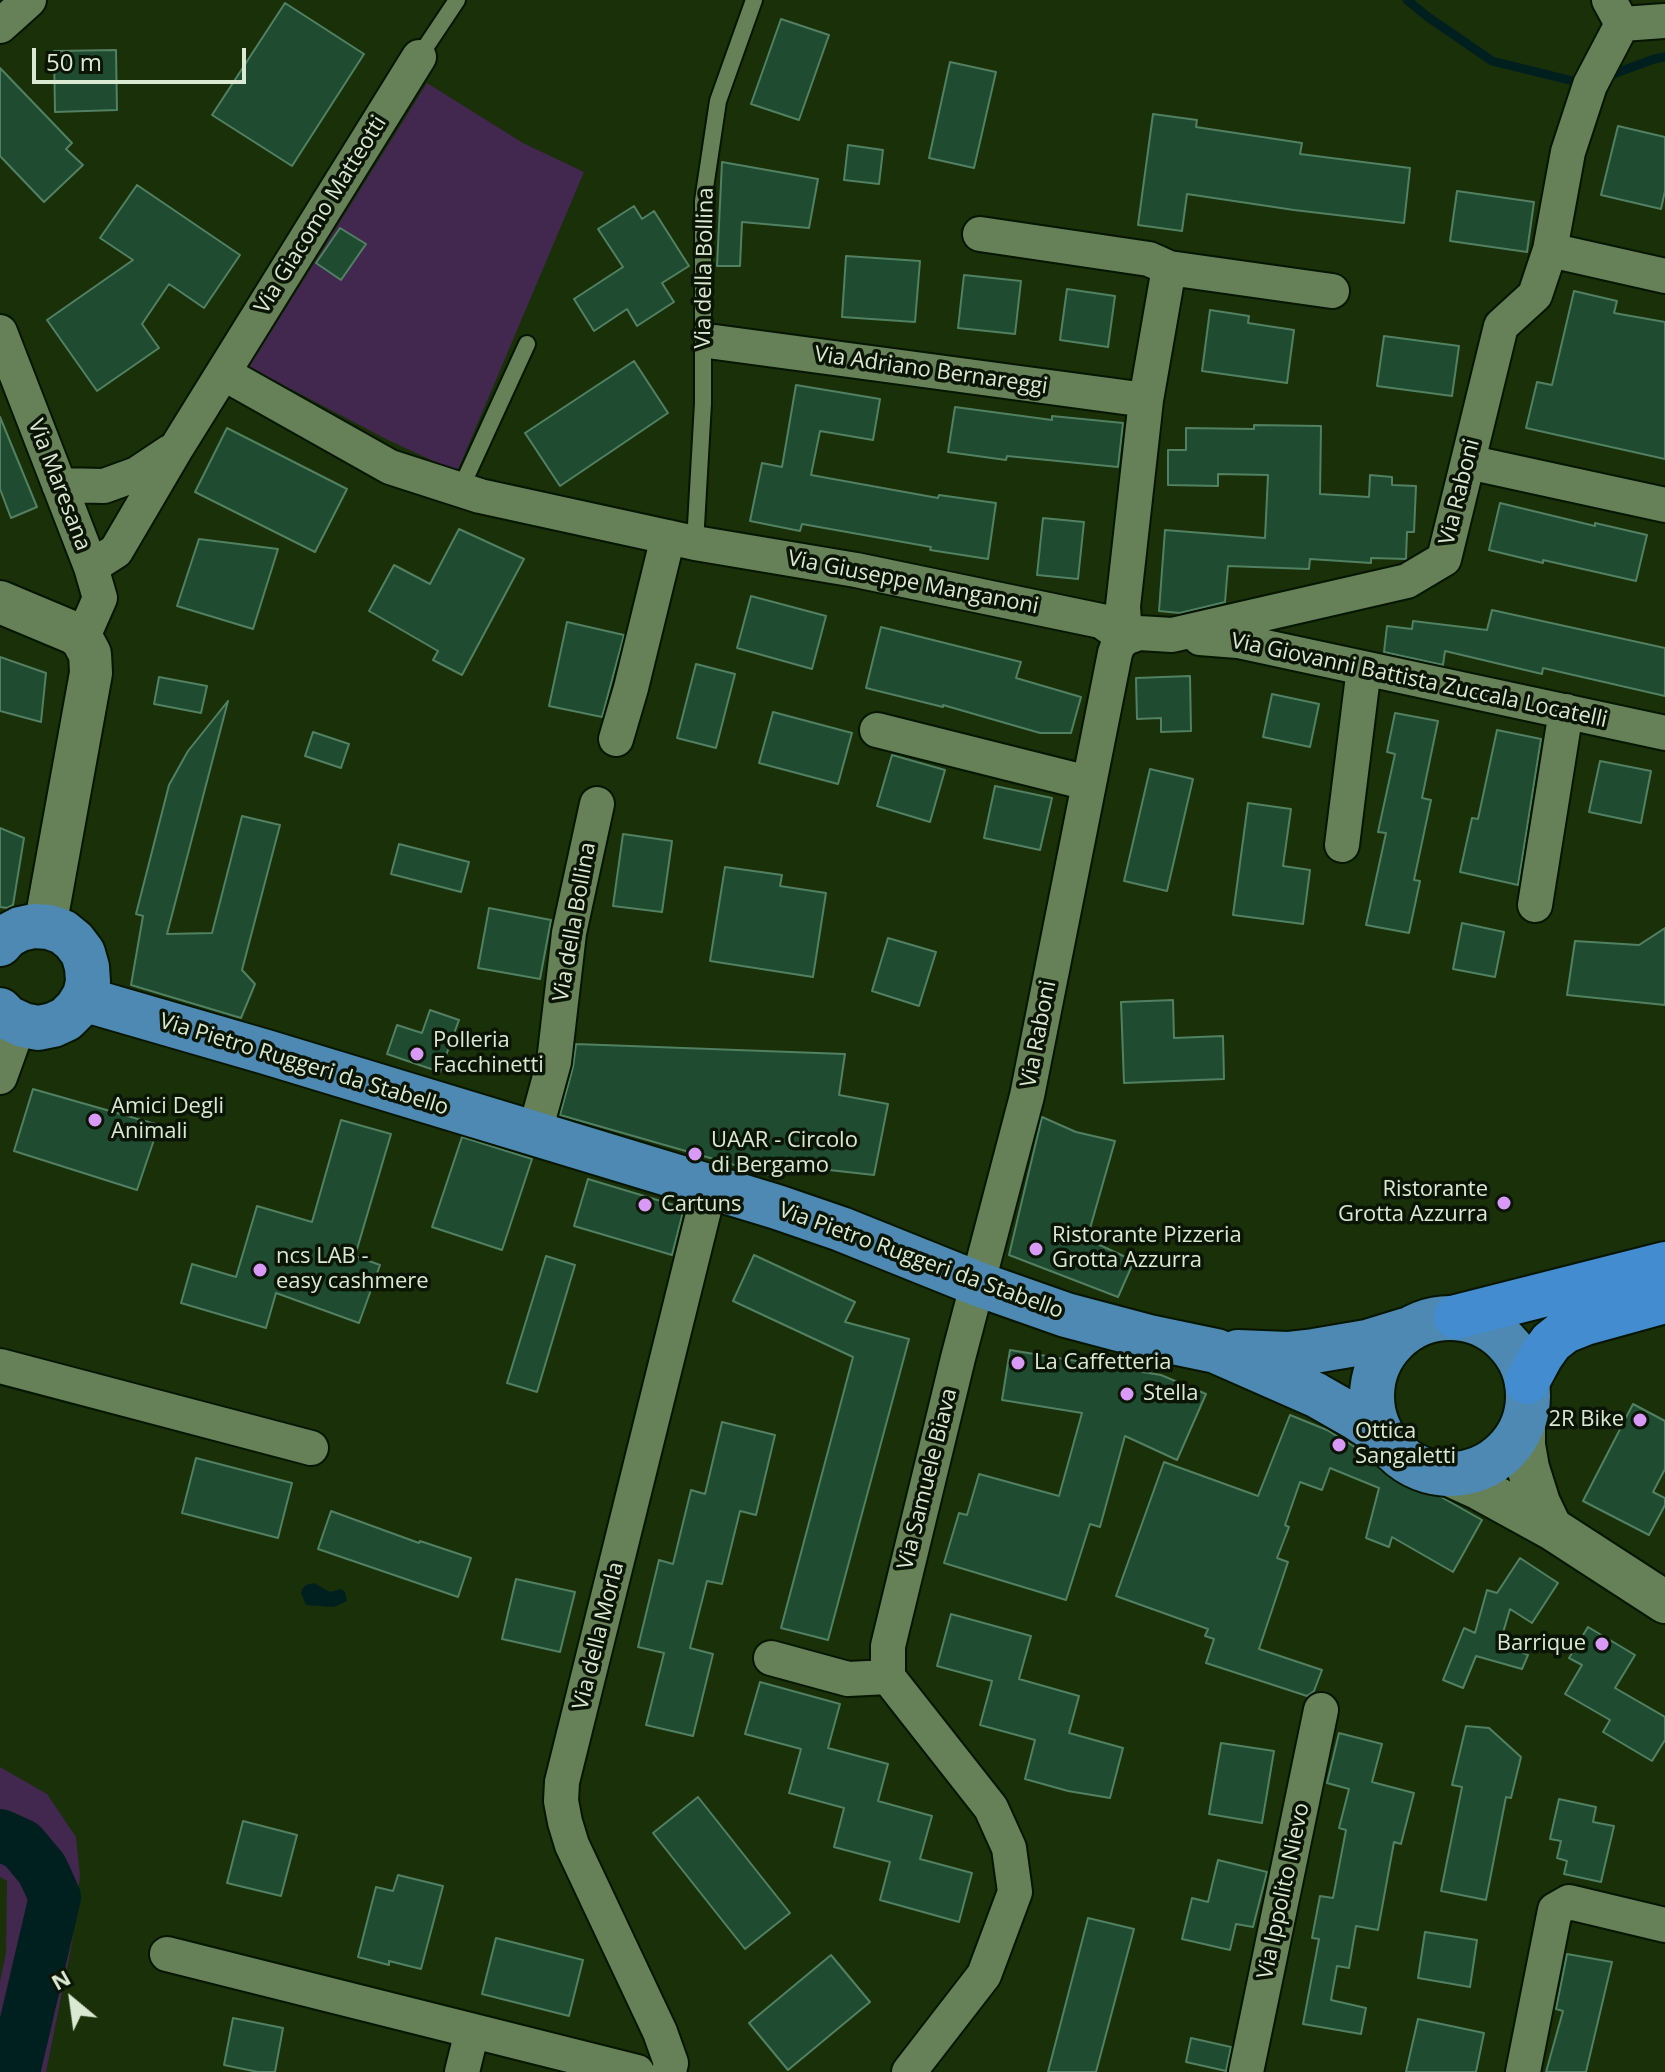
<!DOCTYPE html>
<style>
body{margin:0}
#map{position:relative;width:1665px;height:2072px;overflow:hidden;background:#193008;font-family:"Open Sans",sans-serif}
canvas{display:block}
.north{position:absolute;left:32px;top:1960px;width:80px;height:80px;-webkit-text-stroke:6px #0b1505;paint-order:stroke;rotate:331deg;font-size:22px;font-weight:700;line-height:32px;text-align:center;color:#dae9d2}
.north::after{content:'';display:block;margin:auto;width:28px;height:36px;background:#dae9d2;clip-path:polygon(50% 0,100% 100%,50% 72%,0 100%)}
.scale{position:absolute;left:32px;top:48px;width:214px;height:36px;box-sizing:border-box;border:4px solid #dae9d2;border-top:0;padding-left:10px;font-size:24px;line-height:28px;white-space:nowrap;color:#dae9d2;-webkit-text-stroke:6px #0b1505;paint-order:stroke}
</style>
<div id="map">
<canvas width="1665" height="2072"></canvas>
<div class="north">N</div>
<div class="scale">50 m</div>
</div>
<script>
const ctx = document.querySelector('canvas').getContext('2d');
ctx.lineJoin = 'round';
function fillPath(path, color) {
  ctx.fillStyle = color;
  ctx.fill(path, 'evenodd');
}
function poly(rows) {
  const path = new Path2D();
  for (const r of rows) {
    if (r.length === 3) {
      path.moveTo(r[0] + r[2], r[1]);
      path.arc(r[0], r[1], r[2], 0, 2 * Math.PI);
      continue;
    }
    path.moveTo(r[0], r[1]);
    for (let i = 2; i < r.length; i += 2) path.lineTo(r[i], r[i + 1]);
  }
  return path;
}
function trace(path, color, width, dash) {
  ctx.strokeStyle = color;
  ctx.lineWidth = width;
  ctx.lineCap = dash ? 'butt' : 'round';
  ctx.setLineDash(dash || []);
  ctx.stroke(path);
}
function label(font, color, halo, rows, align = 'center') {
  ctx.font = font + ' "Open Sans",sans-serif';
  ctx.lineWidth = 7;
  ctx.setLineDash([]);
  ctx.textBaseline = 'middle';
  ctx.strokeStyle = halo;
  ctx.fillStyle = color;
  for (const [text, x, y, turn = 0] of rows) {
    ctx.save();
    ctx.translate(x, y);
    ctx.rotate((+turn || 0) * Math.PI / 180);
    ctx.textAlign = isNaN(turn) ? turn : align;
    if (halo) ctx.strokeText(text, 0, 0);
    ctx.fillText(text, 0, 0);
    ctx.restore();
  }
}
fillPath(poly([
 [427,83,523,143,584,172,457,472,388,440,249,367],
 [0,1767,47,1794,76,1837,80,1875,72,1943,46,2072,0,2072,0,1981,6,1953,7,1881,0,1877]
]), '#42274e');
fillPath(poly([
 [314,1583,330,1592,341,1589,345,1592,347,1601,334,1607,306,1605,301,1593,302,1589,306,1585]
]), '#002020');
trace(poly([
 [1407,0,1428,17,1492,61,1581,83],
 [1605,77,1654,59,1665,57]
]), '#002020', 9);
trace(poly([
 [0,1835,22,1845,42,1869,55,1897,14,2072]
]), '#002020', 52);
const building = poly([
 [285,3,364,54,292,166,212,115,285,3],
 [781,19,829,35,799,120,751,104,781,19],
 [116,50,117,110,55,112,54,51,116,50],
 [950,62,996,72,974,168,929,158,950,62],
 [0,68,72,143,66,149,83,165,44,202,0,156,0,68],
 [1153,114,1197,120,1196,127,1302,143,1300,154,1410,168,1404,223,1294,210,1187,194,1182,231,1138,225,1153,114],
 [1618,126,1665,137,1665,191,1661,209,1601,195,1618,126],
 [848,145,883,150,879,184,844,180,848,145],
 [722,162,818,179,809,228,742,222,740,266,717,266,722,162],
 [137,185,240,255,204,308,169,284,142,324,159,348,97,391,47,320,133,260,100,238,137,185],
 [1457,191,1534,202,1527,252,1450,241,1457,191],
 [634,206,642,219,654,211,689,266,662,283,674,302,637,326,627,309,594,331,574,299,623,267,598,229,634,206],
 [340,228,366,244,341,280,316,263,340,228],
 [846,256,920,261,915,322,842,317,846,256],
 [964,275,1021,281,1015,334,958,328,964,275],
 [1067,289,1115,296,1108,347,1060,340,1067,289],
 [1574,291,1617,301,1614,313,1665,322,1665,459,1526,428,1537,382,1552,385,1574,291],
 [1210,310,1249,316,1248,323,1294,330,1287,383,1202,371,1210,310],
 [1384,336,1459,346,1452,396,1377,386,1384,336],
 [634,361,668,413,560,486,525,433,634,361],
 [796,385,880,399,873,440,820,431,811,475,938,498,939,495,996,503,988,559,930,550,931,547,802,524,800,531,750,521,762,463,782,467,796,385],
 [955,407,1052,420,1052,416,1123,423,1118,467,1007,456,1006,460,948,452,955,407],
 [0,417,37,507,11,518,0,489,0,417],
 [1254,425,1321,426,1320,494,1369,497,1370,475,1392,477,1392,485,1416,486,1414,532,1407,532,1406,559,1371,558,1371,563,1310,559,1309,569,1228,566,1225,602,1180,613,1159,611,1165,530,1265,538,1268,475,1218,474,1218,486,1168,485,1168,450,1186,450,1186,428,1254,429,1254,425],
 [227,428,347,489,315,552,195,492,227,428],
 [1500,503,1595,526,1595,523,1647,535,1636,581,1543,560,1543,563,1489,550,1500,503],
 [1043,518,1084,522,1078,579,1037,575,1043,518],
 [459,529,524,559,462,675,433,660,438,651,369,611,394,565,430,584,459,529],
 [199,539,278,549,253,629,177,606,199,539],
 [751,596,826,616,812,669,737,648,751,596],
 [1492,610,1665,648,1665,696,1543,668,1542,674,1445,651,1443,665,1384,652,1387,626,1412,629,1413,621,1487,630,1492,610],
 [567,622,624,635,602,717,549,706,567,622],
 [881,627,1021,662,1016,678,1081,697,1071,733,1040,733,943,705,943,707,866,688,881,627],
 [0,657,46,673,41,722,0,711,0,657],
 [696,664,735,674,716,748,677,738,696,664],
 [1190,676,1191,731,1161,732,1161,718,1137,719,1136,678,1190,676],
 [159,677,207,686,201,713,154,704,159,677],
 [1272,694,1319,704,1310,747,1263,737,1272,694],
 [228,701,167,934,212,933,242,816,280,825,242,970,255,984,241,1018,131,985,143,916,136,914,169,785,188,751,228,701],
 [773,712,852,733,838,784,759,763,773,712],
 [1395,713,1438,721,1422,798,1431,800,1414,880,1420,881,1409,933,1366,925,1386,833,1378,832,1395,754,1387,752,1395,713],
 [1497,730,1541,739,1518,885,1460,872,1472,818,1478,819,1497,730],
 [313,732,349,744,341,768,305,756,313,732],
 [892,755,945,770,930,822,877,806,892,755],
 [1600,761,1651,771,1641,823,1589,812,1600,761],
 [1150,769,1193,779,1167,891,1124,881,1150,769],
 [995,786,1052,798,1040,850,984,838,995,786],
 [1248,803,1291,809,1283,866,1310,870,1303,924,1233,915,1248,803],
 [0,828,24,838,13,905,7,908,0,907,0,828],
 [623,834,672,841,662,912,613,906,623,834],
 [399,844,469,862,461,892,391,874,399,844],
 [725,867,782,875,780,886,826,893,813,977,710,961,725,867],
 [489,908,551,920,540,979,478,968,489,908],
 [1462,923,1504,932,1495,977,1453,969,1462,923],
 [1665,928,1665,1005,1567,995,1575,941,1639,945,1665,928],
 [888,938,936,952,919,1006,872,991,888,938],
 [1173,1000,1174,1038,1223,1036,1224,1079,1124,1083,1121,1002,1173,1000],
 [430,1010,459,1020,440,1072,387,1054,397,1025,422,1033,430,1010],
 [576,1044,845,1054,839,1095,888,1104,874,1175,775,1164,773,1176,560,1115,573,1067,576,1044],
 [33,1089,159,1125,137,1190,14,1151,33,1089],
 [1042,1117,1076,1132,1115,1141,1087,1239,1134,1261,1118,1297,1009,1255,1042,1117],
 [341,1120,391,1134,355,1256,380,1265,359,1323,276,1293,266,1328,181,1303,192,1264,236,1277,257,1206,312,1222,341,1120],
 [462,1137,532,1159,502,1250,432,1227,462,1137],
 [588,1179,684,1208,672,1255,574,1226,588,1179],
 [754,1255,855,1302,845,1322,909,1339,828,1640,781,1628,853,1357,733,1301,754,1255],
 [546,1256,575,1265,537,1392,507,1383,546,1256],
 [1010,1350,1161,1375,1206,1394,1177,1460,1125,1436,1100,1527,1090,1524,1066,1600,944,1563,959,1513,967,1515,979,1474,1059,1496,1082,1413,1002,1400,1010,1350],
 [1633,1404,1665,1421,1665,1469,1653,1492,1665,1498,1665,1505,1649,1535,1583,1501,1633,1404],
 [1290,1415,1327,1430,1368,1455,1380,1459,1392,1456,1388,1467,1482,1520,1453,1572,1392,1537,1389,1547,1366,1538,1379,1488,1330,1468,1322,1490,1300,1482,1285,1525,1289,1527,1277,1558,1288,1562,1259,1649,1322,1670,1314,1691,1307,1696,1206,1663,1214,1639,1205,1636,1208,1629,1116,1596,1164,1462,1258,1496,1290,1415],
 [722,1422,775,1435,756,1515,740,1511,722,1584,707,1581,690,1648,713,1654,693,1736,646,1725,664,1653,638,1647,659,1560,673,1564,691,1490,705,1494,722,1422],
 [196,1458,292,1483,278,1538,182,1513,196,1458],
 [331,1511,419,1543,420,1541,471,1558,458,1597,318,1549,331,1511],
 [1520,1558,1558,1583,1532,1623,1510,1609,1500,1643,1528,1655,1522,1669,1476,1656,1463,1688,1443,1680,1464,1628,1475,1633,1487,1590,1497,1593,1520,1558],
 [516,1579,575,1592,560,1652,502,1639,516,1579],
 [951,1614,1031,1636,1019,1679,1079,1696,1069,1733,1123,1748,1110,1798,1068,1791,1025,1779,1035,1740,980,1725,992,1681,937,1666,951,1614],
 [1588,1627,1635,1655,1615,1688,1665,1717,1665,1740,1652,1761,1603,1732,1610,1720,1565,1694,1582,1665,1569,1658,1588,1627],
 [760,1682,840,1704,828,1748,888,1764,878,1801,932,1816,920,1859,972,1873,959,1922,880,1900,890,1862,834,1847,844,1808,789,1793,801,1749,745,1734,760,1682],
 [1466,1726,1489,1728,1521,1757,1511,1798,1506,1797,1486,1900,1441,1891,1462,1787,1452,1785,1466,1726],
 [1339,1733,1382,1744,1372,1782,1414,1793,1401,1844,1394,1842,1378,1930,1356,1926,1349,1968,1337,1966,1331,2000,1366,2008,1361,2034,1303,2024,1319,1939,1312,1938,1320,1896,1333,1898,1346,1830,1339,1828,1349,1789,1327,1783,1339,1733],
 [1221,1743,1274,1751,1262,1823,1209,1814,1221,1743],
 [698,1797,790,1913,745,1949,653,1833,698,1797],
 [1559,1799,1596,1807,1593,1822,1614,1826,1601,1882,1564,1874,1567,1861,1557,1858,1561,1841,1550,1839,1559,1799],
 [243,1821,297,1835,281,1896,227,1883,243,1821],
 [1218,1860,1267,1872,1253,1927,1236,1924,1230,1950,1182,1939,1192,1898,1208,1902,1218,1860],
 [398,1875,443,1886,421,1969,389,1961,389,1965,358,1957,376,1887,393,1891,398,1875],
 [1088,1918,1134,1929,1096,2072,1048,2072,1088,1918],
 [1425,1932,1477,1940,1470,1987,1418,1978,1425,1932],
 [496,1938,583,1960,569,2016,482,1994,496,1938],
 [1567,1954,1612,1962,1586,2072,1546,2072,1563,2011,1556,2009,1567,1954],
 [831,1955,870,2002,788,2070,749,2023,831,1955],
 [233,2018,283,2028,275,2072,258,2072,224,2065,233,2018],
 [1418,2019,1484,2033,1476,2072,1406,2072,1418,2019],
 [1191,2038,1231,2047,1226,2071,1186,2062,1191,2038]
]);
fillPath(building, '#1f4c31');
trace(building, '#528062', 2);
const service = poly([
 [419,57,457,0],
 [460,490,527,344],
 [695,543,703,403,703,201,718,101,754,0]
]);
const minor = poly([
 [1622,24,1665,21],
 [0,26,29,0],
 [980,234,1149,259,1169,268,1332,291],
 [1550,250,1665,276],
 [0,332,91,567,100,598,82,639],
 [715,342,1146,400],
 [223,373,390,467,480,496,695,543,856,570,1101,621,1125,638],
 [1468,462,1665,505],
 [59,485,104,486,137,474,170,452],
 [91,567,116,551,177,447,419,57],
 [1125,638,1123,606,1146,400,1169,268],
 [1200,638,1238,641,1665,733],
 [877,730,1088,783],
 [616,739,631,688,668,537],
 [1342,845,1364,668],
 [1535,905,1566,711],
 [0,1077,21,1019],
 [534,1135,554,1062,569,933,597,804],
 [0,1366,311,1448],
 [771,1658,848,1679,888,1677],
 [167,1954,637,2072],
 [462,2072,472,2031],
 [669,2072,671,2063,660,2032,572,1845,565,1822,561,1801,562,1782,710,1186],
 [909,2072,984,1975,1015,1892,1009,1848,991,1808,888,1677,888,1646,958,1358,1027,1096,1115,653,1118,645,1125,638,1139,633,1172,635,1407,581,1444,559,1501,326,1535,295,1550,250,1568,152,1590,85,1622,24,1609,0],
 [1246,2072,1321,1710],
 [1523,2072,1555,1910,1569,1902,1665,1925]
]);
const tertiary = poly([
 [0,602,74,633,82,639,90,654,91,673,45,927],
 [1524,1420,1524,1445,1528,1468,1539,1503,1551,1528],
 [1447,1474,1480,1489,1551,1528,1665,1602]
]);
const primary = poly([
 [0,944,7,936,20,929,34,926,49,927,63,932,74,941,83,953,87,967,88,982,85,995,77,1008,66,1019,53,1025,38,1028,23,1025,8,1018,0,1010],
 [83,999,266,1052,777,1207,841,1229,978,1284,1066,1315,1149,1337,1216,1351,1316,1395,1358,1419,1381,1434],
 [1450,1396,78],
 [1238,1352,1287,1354,1314,1351,1367,1342,1406,1330]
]);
const trunk = poly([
 [1456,1317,1665,1264],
 [1527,1382,1541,1356,1551,1342,1565,1331,1585,1323,1665,1301]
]);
trace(service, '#061600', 20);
trace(minor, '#061600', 38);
trace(tertiary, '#061600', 46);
trace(primary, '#061600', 48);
trace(trunk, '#061600', 48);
trace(service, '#668157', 16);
trace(minor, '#668157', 34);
trace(tertiary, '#668157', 42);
trace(primary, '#4d89b2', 44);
trace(trunk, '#448cd0', 44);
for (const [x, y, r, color] of [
 [417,1054,8,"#d99af7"],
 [95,1120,8,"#d99af7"],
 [695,1154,8,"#d99af7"],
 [1504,1203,8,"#d99af7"],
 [645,1205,8,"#d99af7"],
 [1036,1249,8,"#d99af7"],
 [260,1270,8,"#d99af7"],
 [1018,1363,8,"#d99af7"],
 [1127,1394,8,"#d99af7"],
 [1640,1420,8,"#d99af7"],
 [1339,1445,8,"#d99af7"],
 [1602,1644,8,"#d99af7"]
]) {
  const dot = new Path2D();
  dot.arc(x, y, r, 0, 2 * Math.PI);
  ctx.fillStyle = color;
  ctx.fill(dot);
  trace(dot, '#0b1505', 3);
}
label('22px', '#dae9d2', '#0b1505', [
 ["Via Giacomo Matteotti",321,215,-58],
 ["Via della Bollina",705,268,-89],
 ["Via Adriano Bernareggi",931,371,8],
 ["Via Maresana",59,485,69],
 ["Via Raboni",1460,492,-76],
 ["Via Giuseppe Manganoni",913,583,11],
 ["Via Giovanni Battista Zuccala Locatelli",1419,681,12],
 ["Via della Bollina",575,922,-80],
 ["Via Raboni",1039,1034,-79],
 ["Via Pietro Ruggeri da Stabello",304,1065,17],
 ["Via Pietro Ruggeri da Stabello",921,1261,20],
 ["Via Samuele Biava",928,1479,-76],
 ["Via della Morla",599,1636,-76],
 ["Via Ippolito Nievo",1284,1891,-78]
]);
label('22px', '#dae9d2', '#0b1505', [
 ["Polleria",433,1041],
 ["Facchinetti",433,1066],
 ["Amici Degli",111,1107],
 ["Animali",111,1132],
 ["UAAR - Circolo",711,1141],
 ["di Bergamo",711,1166],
 ["Ristorante",1488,1190,"right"],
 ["Grotta Azzurra",1488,1215,"right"],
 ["Cartuns",661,1205],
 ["Ristorante Pizzeria",1052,1236],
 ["Grotta Azzurra",1052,1261],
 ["ncs LAB -",276,1257],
 ["easy cashmere",276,1282],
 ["La Caffetteria",1034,1363],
 ["Stella",1143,1394],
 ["2R Bike",1624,1420,"right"],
 ["Ottica",1355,1432],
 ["Sangaletti",1355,1457],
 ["Barrique",1586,1644,"right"]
], 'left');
</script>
